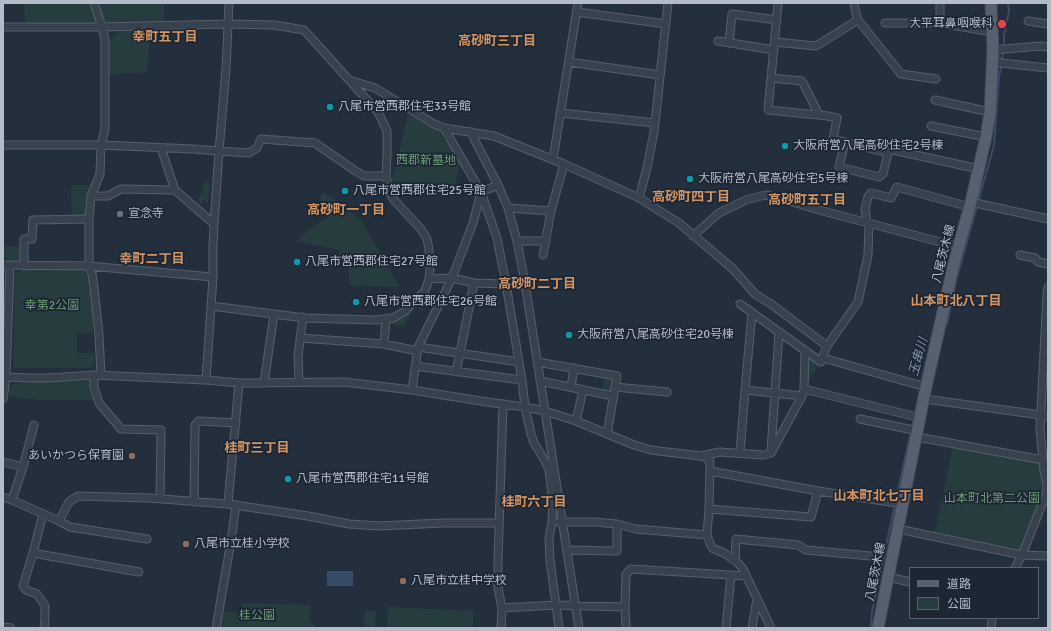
<!DOCTYPE html>
<meta charset="utf-8">
<style>
body{margin:0}
#map{position:relative;width:1051px;height:631px;overflow:hidden;background:#242f3e;font-family:Signika,"Noto Sans JP",sans-serif}
canvas{display:block}
.frame{position:absolute;inset:0;border:4px solid #b4bcc9;pointer-events:none}
.legend{position:absolute;left:909px;top:567px;width:130px;height:52px;box-sizing:border-box;background:#1d2633;border:1px solid #59626f;margin:0;padding:5px 7px;list-style:none;font-size:12px;color:#b4bcc9}
.legend li{display:flex;align-items:center;gap:8px;height:20px}
.legend b{width:20px;border:1px solid #59626f}
</style>
<div id="map">
<canvas width="1051" height="631"></canvas>
<div class="frame"></div>
<ul class="legend">
<li><b style="height:5px;background:#56606e"></b>道路</li>
<li><b style="height:11px;background:#263c3f"></b>公園</li>
</ul>
</div>
<script>
const ctx = document.querySelector('canvas').getContext('2d');
ctx.lineJoin = 'round';
function fillPath(path, color) {
  ctx.fillStyle = color;
  ctx.fill(path, 'evenodd');
}
function poly(rows) {
  const path = new Path2D();
  for (const r of rows) {
    path.moveTo(r[0], r[1]);
    for (let i = 2; i < r.length; i += 2) path.lineTo(r[i], r[i + 1]);
  }
  return path;
}
function trace(path, color, width, dash) {
  ctx.strokeStyle = color;
  ctx.lineWidth = width;
  ctx.lineCap = dash ? 'butt' : 'round';
  ctx.setLineDash(dash || []);
  ctx.stroke(path);
}
function label(font, color, halo, rows, align = 'center') {
  ctx.font = font + ' Signika,"Noto Sans JP",sans-serif';
  ctx.lineWidth = 3.5;
  ctx.setLineDash([]);
  ctx.textBaseline = 'middle';
  ctx.strokeStyle = halo;
  ctx.fillStyle = color;
  for (const [text, x, y, turn = 0] of rows) {
    ctx.save();
    ctx.translate(x, y);
    ctx.rotate((+turn || 0) * Math.PI / 180);
    ctx.textAlign = isNaN(turn) ? turn : align;
    if (halo) ctx.strokeText(text, 0, 0);
    ctx.fillText(text, 0, 0);
    ctx.restore();
  }
}
fillPath(poly([
 [24,3,90,3,97,22,94,25,25,23],
 [96,3,164,3,164,22,110,25,102,21],
 [151,29,147,72,109,75,109,41,119,32],
 [408,114,428,126,438,130,460,162,453,197,391,181,396,167],
 [205,181,210,182,208,204,204,200,198,207,197,206],
 [73,185,90,185,88,192,87,213,83,217,72,217,71,188],
 [323,192,335,199,361,220,400,287,350,285,347,257,339,255,340,250,296,241,303,234,329,216,320,197],
 [3,246,21,247,22,256,19,261,10,262,3,255],
 [24,270,85,270,87,274,92,307,93,333,77,334,77,353,94,353,94,361,91,368,13,368,15,272],
 [410,309,412,310,404,327,389,323,391,321],
 [806,355,819,364,806,385],
 [605,377,614,380,612,390,609,393,602,391],
 [92,381,94,395,93,400,40,400,8,396,8,389,15,383],
 [953,446,1038,463,1045,484,1044,495,1020,549,935,532],
 [243,603,311,605,310,622,318,628,219,628,223,611,240,613],
 [388,607,474,611,473,628,387,628],
 [365,611,376,611,375,628,364,628]
]), '#263c3f');
fillPath(poly([
 [327,571,353,571,353,586,327,586]
]), '#394c67');
trace(poly([
 [1004,47,1004,35,1009,12,1008,3],
 [1002,61,1003,51],
 [944,327,947,324,957,277,994,145,999,76,1002,65],
 [929,349,931,338,933,336],
 [912,427,914,418],
 [871,628,872,612,884,555,911,431]
]), '#394c67', 2);
const street = poly([
 [94,3,102,27,105,40,105,129,101,145,100,174,91,196,89,219,89,266,92,274,94,288,99,335,101,375],
 [778,3,768,110,828,116,837,118,833,139,888,153,893,150,979,169],
 [854,3,855,9,858,20,901,74,936,79],
 [577,12,666,24],
 [1028,21,1048,24],
 [885,23,940,23,940,3],
 [940,23,992,32],
 [3,27,102,27,228,24,274,25,304,30,349,80,375,88,434,124,444,128,494,136,564,164,639,198,679,223,733,269,755,294,771,304,827,346],
 [718,41,774,50],
 [775,42,816,46,858,20],
 [729,43,732,14,777,20],
 [993,50,1041,46,1048,47],
 [569,62,660,75],
 [992,62,1048,68],
 [771,78,802,81,819,115],
 [350,81,378,112,387,131,387,153,386,176],
 [935,100,990,112],
 [561,113,655,123],
 [931,126,986,137],
 [444,128,481,192,497,238,506,284,522,380,525,407,531,434,534,443,545,461,549,470,553,502,552,522,549,538,550,560,559,628],
 [470,131,498,185,508,208,517,241,525,283,579,628],
 [845,142,839,167,879,177,883,174,888,153],
 [3,145,101,145,193,149,219,151,249,153,257,148,261,139,315,143,354,170,364,176,386,176,390,193,394,200,421,229,427,239,429,250,430,270,429,279,425,291,404,312,393,318,376,320,305,318,211,306],
 [161,148,175,190,214,224],
 [553,159,578,3],
 [91,196,108,196,121,189,175,190],
 [639,198,647,168,654,132,668,3],
 [971,202,1048,219],
 [508,208,551,211],
 [867,223,865,209,868,197,871,193,891,198,897,187,970,207],
 [693,236,719,213,746,200,765,195,780,198,819,210,959,247],
 [517,241,546,241],
 [543,255,551,211,564,164],
 [1020,255,1035,258,1038,262,1048,264],
 [3,265,89,266,213,277],
 [24,266,24,239,32,239,33,220,89,219],
 [429,279,452,278,474,283,506,284,525,283],
 [740,304,821,362,827,346,858,302,868,255,869,224],
 [300,338,384,344,417,351],
 [384,344,386,319],
 [418,347,519,362],
 [823,358,926,387],
 [537,362,617,376,607,434],
 [415,366,522,380],
 [456,372,460,353,474,283],
 [94,375,94,387,99,403,121,429,161,430,160,499],
 [3,376,6,377,28,378,49,378,94,375,206,380,239,383,344,382,412,390,487,402,525,407,545,411,576,421,634,445,651,450,700,456,720,452,763,455,771,453,802,396,804,389,805,351],
 [206,380,213,277,213,247,214,224,219,151,226,69,229,3],
 [540,381,613,396],
 [299,382,298,356,303,317],
 [264,383,274,314],
 [571,387,574,368],
 [615,387,667,392],
 [804,389,921,418],
 [412,390,418,347,452,278,473,223,481,192,498,185],
 [745,390,802,396],
 [3,399,6,377,10,266],
 [925,399,1048,416],
 [860,419,918,431],
 [576,421,583,390],
 [917,437,1043,460],
 [771,451,779,333],
 [740,453,745,390,752,313],
 [703,456,710,461,709,509,707,535,712,548,724,553,737,562,743,569,771,628],
 [3,462,23,467],
 [710,471,818,491,903,504],
 [3,497,12,500,59,521,69,502,78,496,149,498,228,504,308,516,349,524,379,526,443,523,499,523],
 [12,500,23,467,34,425],
 [194,502,195,425,199,421,236,423],
 [228,504,239,383],
 [709,509,811,517,818,491],
 [43,514,33,553,23,586,26,590,37,594,45,606,45,619,44,628],
 [59,521,70,527,147,539],
 [559,522,595,522,617,524,636,529,707,535],
 [898,529,1022,555,1048,556],
 [567,550,617,551,617,524],
 [33,553,139,572],
 [735,561,736,539,798,545,806,550,892,558],
 [1015,568,1022,555,1047,492,1047,484,1044,471,1040,429,1047,294,1048,287],
 [888,577,910,582],
 [625,607,626,628],
 [502,608,556,605,625,607,626,574,631,569,746,576],
 [3,627,11,628],
 [216,628,231,541,236,505],
 [501,628,502,608,498,588,498,560,503,404],
 [726,628,731,575],
 [752,628,757,598],
 [991,628,992,618]
]);
const primary = poly([
 [878,628,926,387,954,263,971,202,986,137,990,112,993,50,991,3]
]);
trace(street, '#565f6c', 9);
trace(primary, '#414a57', 13);
trace(street, '#38414e', 7);
trace(primary, '#56606e', 11);
for (const [x, y, r, color] of [
 [1002,24,5,"#e0444e"],
 [330,107,4,"#0f9aa8"],
 [785,146,4,"#0f9aa8"],
 [690,179,4,"#0f9aa8"],
 [345,191,4,"#0f9aa8"],
 [120,214,4,"#6b7280"],
 [297,262,4,"#0f9aa8"],
 [356,302,4,"#0f9aa8"],
 [569,335,4,"#0f9aa8"],
 [132,456,4,"#8d6e63"],
 [288,479,4,"#0f9aa8"],
 [186,544,4,"#8d6e63"],
 [403,581,4,"#8d6e63"]
]) {
  const dot = new Path2D();
  dot.arc(x, y, r, 0, 2 * Math.PI);
  ctx.fillStyle = color;
  ctx.fill(dot);
  trace(dot, '#1d2633', 1.5);
}
label('12px', '#b4bcc9', '#1d2633', [
 ["大平耳鼻咽喉科",993,24,"right"],
 ["八尾市営西郡住宅33号館",338,107],
 ["大阪府営八尾高砂住宅2号棟",793,146],
 ["大阪府営八尾高砂住宅5号棟",698,179],
 ["八尾市営西郡住宅25号館",353,191],
 ["宣念寺",128,214],
 ["八尾市営西郡住宅27号館",305,262],
 ["八尾市営西郡住宅26号館",364,302],
 ["大阪府営八尾高砂住宅20号棟",577,335],
 ["あいかつら保育園",124,456,"right"],
 ["八尾市営西郡住宅11号館",296,479],
 ["八尾市立桂小学校",194,544],
 ["八尾市立桂中学校",411,581]
], 'left');
label('12px', '#6b9a76', '#1d2633', [
 ["西郡新墓地",426,161],
 ["幸第2公園",52,306],
 ["山本町北第二公園",992,499],
 ["桂公園",257,616]
]);
label('12px', '#b4bcc9', '#1d2633', [
 ["八尾茨木線",944,254,-76],
 ["八尾茨木線",876,572,-79]
]);
label('bold 13px', '#d59563', '#1d2633', [
 ["幸町五丁目",165,38],
 ["高砂町三丁目",497,42],
 ["高砂町四丁目",691,198],
 ["高砂町五丁目",807,201],
 ["高砂町一丁目",346,211],
 ["幸町二丁目",152,260],
 ["高砂町二丁目",537,285],
 ["山本町北八丁目",956,302],
 ["桂町三丁目",257,449],
 ["山本町北七丁目",879,497],
 ["桂町六丁目",534,503]
]);
label('italic 13px', '#7c92b1', '#1d2633', [
 ["玉串川",919,357,-74]
]);
</script>
